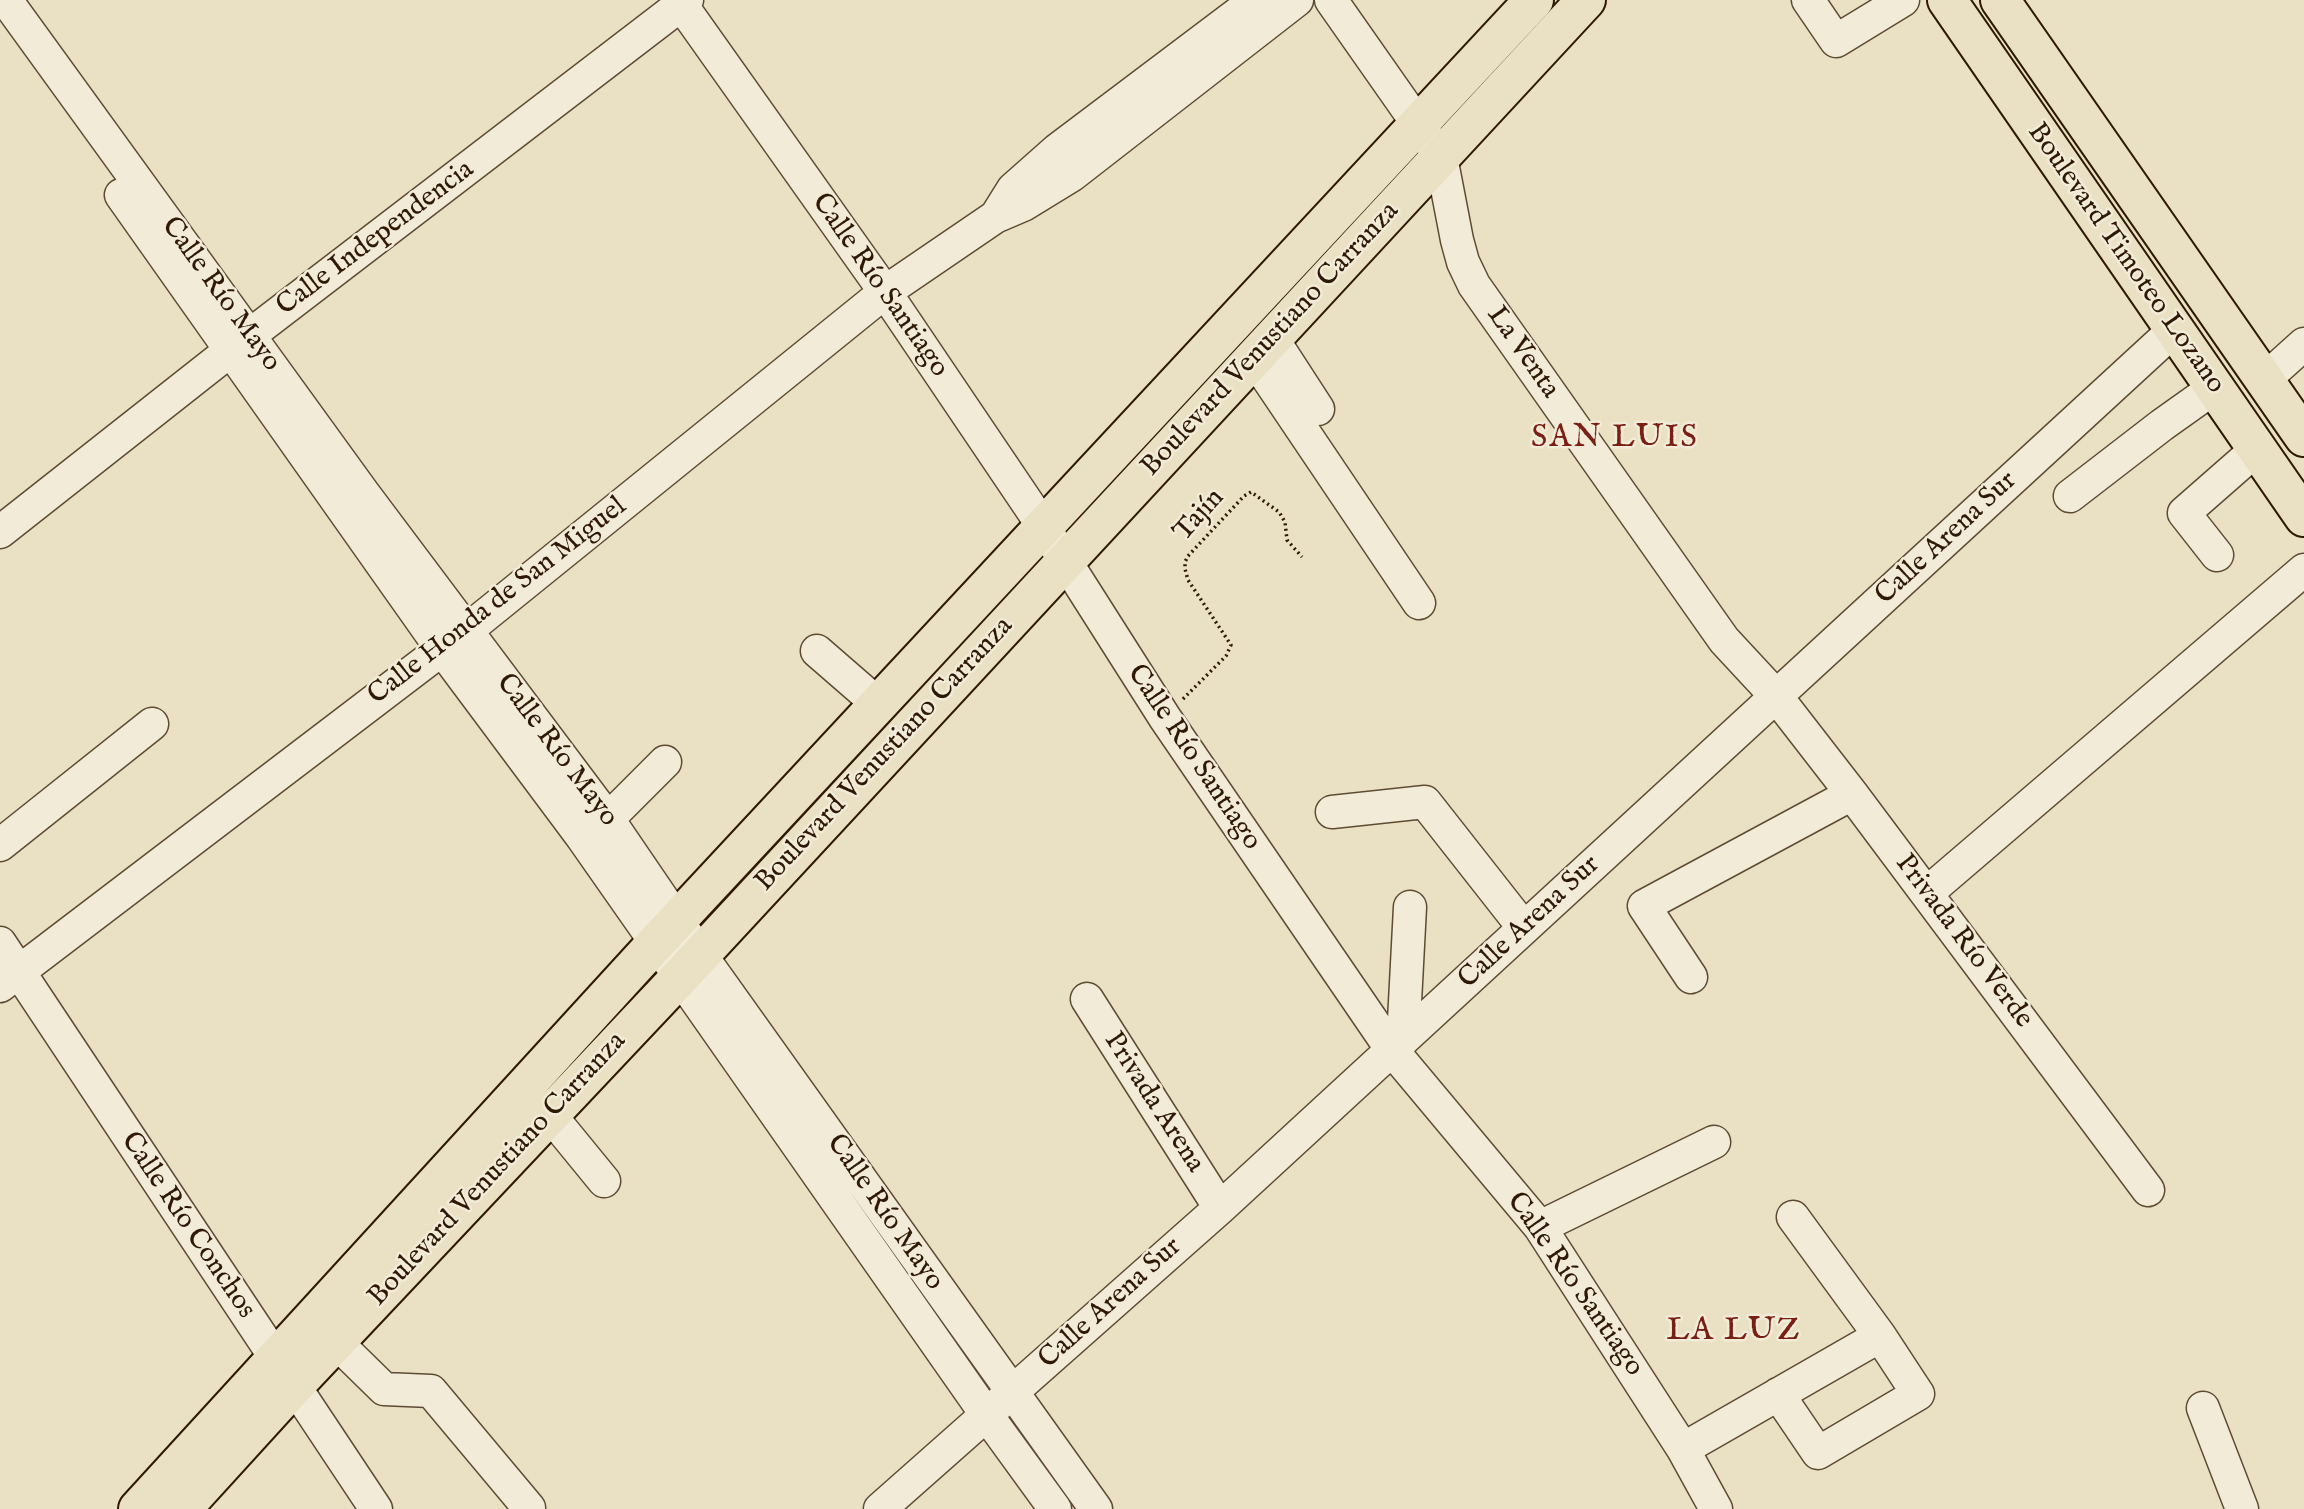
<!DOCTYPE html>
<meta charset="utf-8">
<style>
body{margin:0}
canvas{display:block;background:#eae0c3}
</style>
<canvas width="2304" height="1509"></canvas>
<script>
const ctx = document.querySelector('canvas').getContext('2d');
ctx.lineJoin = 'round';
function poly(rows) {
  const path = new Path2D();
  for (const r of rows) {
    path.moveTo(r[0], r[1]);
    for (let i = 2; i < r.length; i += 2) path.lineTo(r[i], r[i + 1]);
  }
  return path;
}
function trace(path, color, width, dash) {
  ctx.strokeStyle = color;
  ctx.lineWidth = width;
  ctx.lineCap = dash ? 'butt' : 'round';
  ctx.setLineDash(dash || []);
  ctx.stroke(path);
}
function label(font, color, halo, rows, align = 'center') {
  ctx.font = font + ' "IM FELL English",serif';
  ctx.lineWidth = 5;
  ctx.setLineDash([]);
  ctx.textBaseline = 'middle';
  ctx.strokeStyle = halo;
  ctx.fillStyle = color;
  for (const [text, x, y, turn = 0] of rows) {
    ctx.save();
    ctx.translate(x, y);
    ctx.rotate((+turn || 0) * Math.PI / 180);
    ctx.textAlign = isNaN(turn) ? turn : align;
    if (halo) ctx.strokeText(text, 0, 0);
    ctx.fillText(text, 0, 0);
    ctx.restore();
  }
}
const minor = poly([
 [6,0,364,494,608,819,700,954,1096,1509],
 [678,0,885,292,1043,526,1165,718,1392,1050,1540,1227,1683,1449,1716,1509],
 [1331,0,1441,157,1457,240,1463,262,1474,285,1724,640,1776,696,1852,794,2148,1190],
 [1808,0,1836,41,1903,0],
 [121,195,441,648,582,837,986,1414,1055,1509],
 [998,213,1013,189,1057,150,1256,0],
 [1272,338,1318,409],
 [1254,358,1419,603],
 [2264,380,2304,344],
 [2070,496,2162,425,2214,388],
 [0,532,250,335,687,0],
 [2217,555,2184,513,2257,449],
 [817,651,878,704],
 [1332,812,1425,802,1524,928],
 [592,830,608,819,665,762],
 [0,845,152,724],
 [1927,893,2304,570],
 [0,943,376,1509],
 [1691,977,1644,906,1852,794],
 [0,986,466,631,885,292,995,217,1023,205,1072,175,1297,0],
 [1087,999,1220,1208],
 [1403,1040,1410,907],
 [550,1115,604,1181],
 [1540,1227,1714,1142],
 [336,1342,384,1389,431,1391,529,1508],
 [1778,1394,1818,1453,1918,1394,1880,1336],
 [2203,1408,2242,1509],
 [1683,1449,1880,1336,1793,1217],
 [880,1509,1220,1208,2174,330]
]);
const major = poly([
 [1947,0,2304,517],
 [2000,0,2304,437],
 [138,1509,655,944,1534,0],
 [182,1509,294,1386,679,978,1586,0]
]);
trace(minor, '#5e4b34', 35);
trace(major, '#2f1905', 42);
trace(poly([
 [1183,699,1226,656,1231,645,1188,580,1185,569,1185,562,1188,556,1244,496,1251,492,1279,512,1285,522,1287,540,1302,557]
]), '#2f1905', 3.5, [2, 3.5]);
trace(minor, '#f1ebd8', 32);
trace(major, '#eae0c3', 38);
label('28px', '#2f1905', '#f1ebd8', [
 ["Calle Independencia",376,239,-37],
 ["Boulevard Timoteo Lozano",2125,259,55],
 ["Calle Río Santiago",879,286,55],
 ["Calle Río Mayo",220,295,54],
 ["Boulevard Venustiano Carranza",1271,340,-47],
 ["La Venta",1522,353,55],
 ["Tajín",1200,516,-48],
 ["Calle Arena Sur",1947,539,-43],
 ["Calle Honda de San Miguel",498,602,-38],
 ["Calle Río Mayo",556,751,53],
 ["Boulevard Venustiano Carranza",885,755,-47],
 ["Calle Río Santiago",1193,758,56],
 ["Calle Arena Sur",1530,923,-43],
 ["Privada Río Verde",1963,942,53],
 ["Privada Arena",1153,1103,57],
 ["Boulevard Venustiano Carranza",498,1170,-47],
 ["Calle Río Mayo",884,1213,55],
 ["Calle Río Conchos",187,1226,56],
 ["Calle Río Santiago",1574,1285,55],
 ["Calle Arena Sur",1111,1304,-42]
]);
ctx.letterSpacing = '2px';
label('32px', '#7a1f14', '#f1ebd8', [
 ["SAN LUIS",1615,439],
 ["LA LUZ",1734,1332]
]);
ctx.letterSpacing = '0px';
</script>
